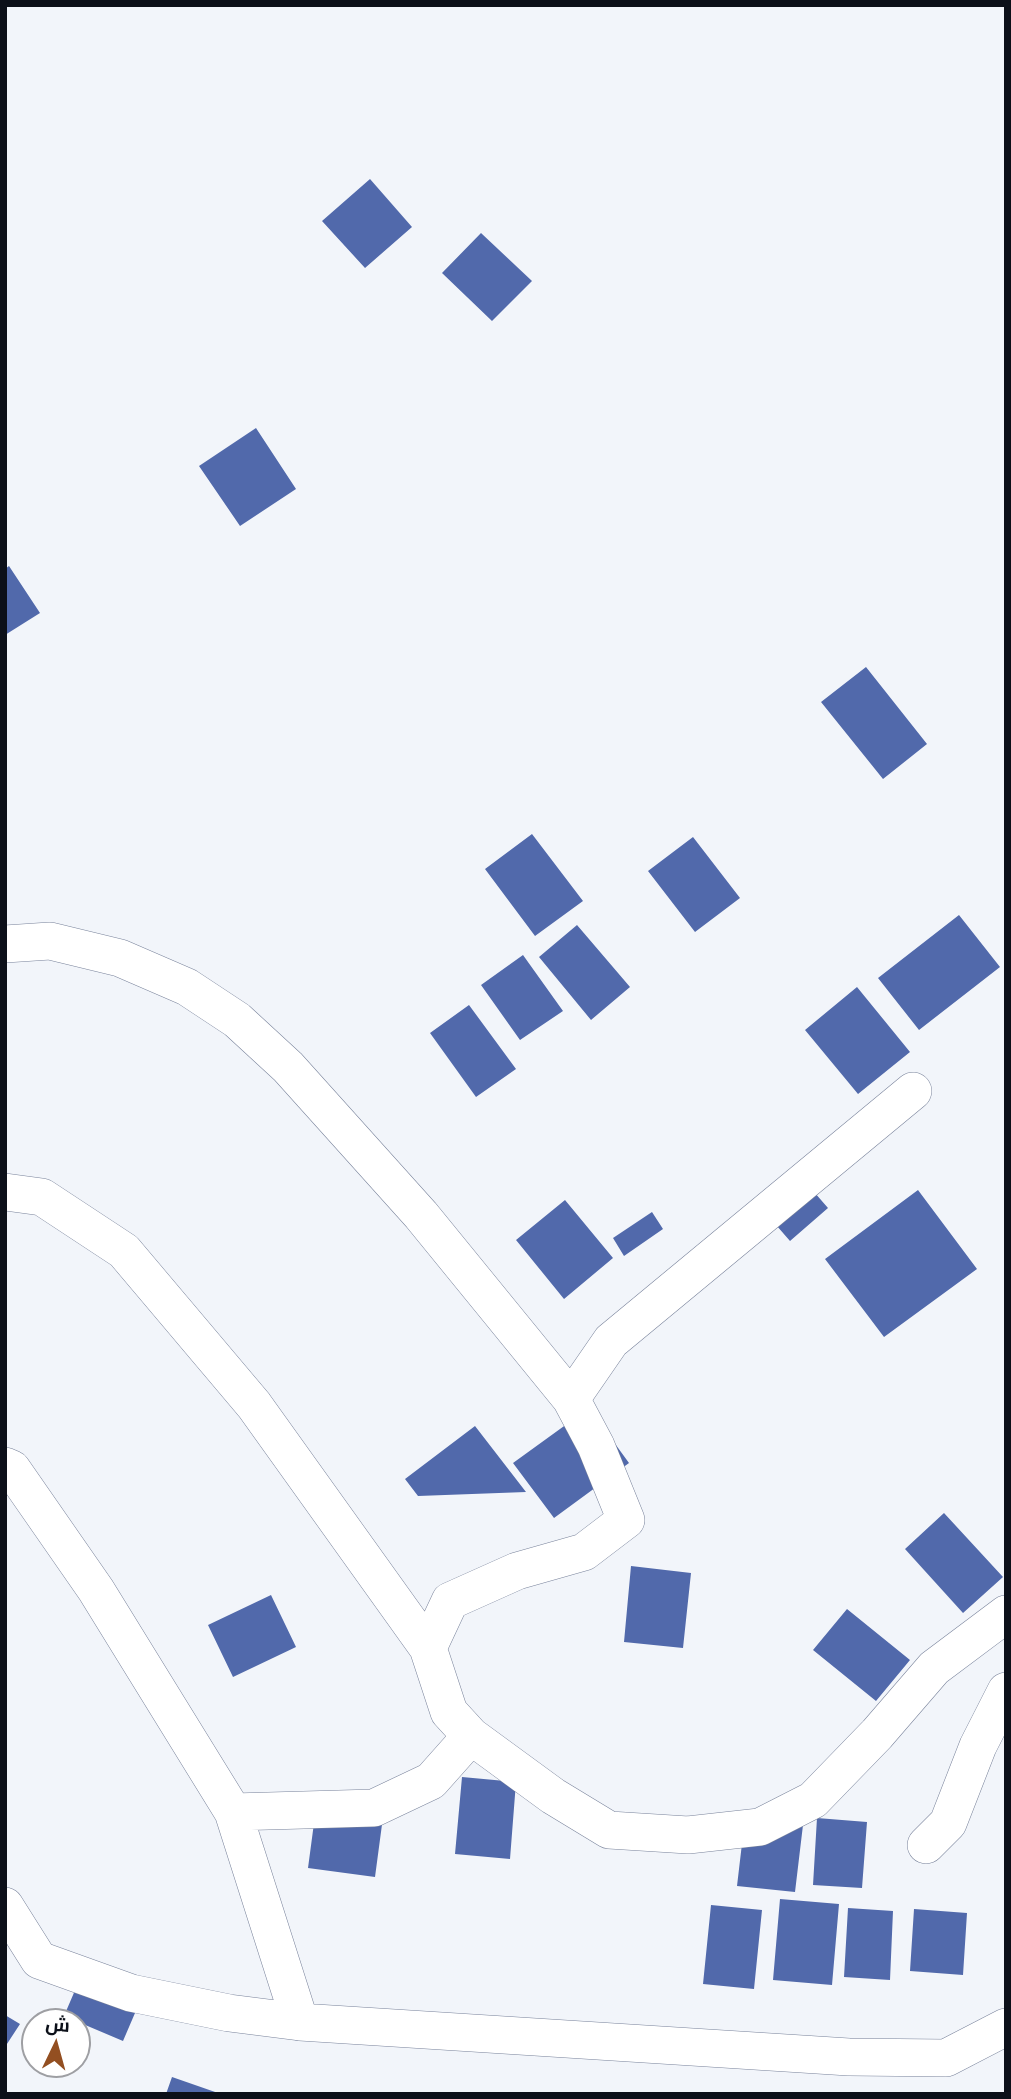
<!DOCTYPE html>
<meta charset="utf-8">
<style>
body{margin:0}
#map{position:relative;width:1011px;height:2099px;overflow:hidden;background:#f2f5fa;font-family:Manrope,Cairo,sans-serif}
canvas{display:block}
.frame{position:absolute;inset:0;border:7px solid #0c1019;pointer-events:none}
.north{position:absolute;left:21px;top:2008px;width:70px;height:70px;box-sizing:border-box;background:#fff;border:2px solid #9e9fa3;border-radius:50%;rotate:5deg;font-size:19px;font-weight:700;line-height:28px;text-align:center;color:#0c1019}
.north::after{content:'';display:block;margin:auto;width:24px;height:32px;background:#934f21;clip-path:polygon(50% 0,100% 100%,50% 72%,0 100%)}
</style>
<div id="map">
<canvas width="1011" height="2099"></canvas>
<div class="frame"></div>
<div class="north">ش</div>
</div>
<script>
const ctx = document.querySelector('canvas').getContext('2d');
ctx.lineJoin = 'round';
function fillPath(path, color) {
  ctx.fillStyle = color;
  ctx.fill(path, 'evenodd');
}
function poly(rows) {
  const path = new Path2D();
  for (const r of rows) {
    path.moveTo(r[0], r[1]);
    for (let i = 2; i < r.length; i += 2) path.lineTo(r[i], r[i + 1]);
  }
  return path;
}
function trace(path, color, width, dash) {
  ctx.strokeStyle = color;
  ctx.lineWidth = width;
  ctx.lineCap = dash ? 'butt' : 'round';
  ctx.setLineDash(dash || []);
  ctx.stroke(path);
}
fillPath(poly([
 [370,179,412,227,365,268,322,221],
 [481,233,532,281,492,321,442,273],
 [256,428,296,489,240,526,199,466],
 [9,566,40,613,5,635,5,569],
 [866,667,927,744,883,779,821,702],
 [532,834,583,901,535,936,485,869],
 [693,837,740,898,695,932,648,871],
 [959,915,1000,967,919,1030,878,978],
 [577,925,630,987,591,1020,539,957],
 [523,955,563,1011,520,1040,481,985],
 [857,987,910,1052,858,1094,805,1030],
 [469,1005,516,1069,476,1097,430,1033],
 [801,1177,828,1208,790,1241,763,1210],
 [918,1190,977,1269,884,1337,825,1259],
 [565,1200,613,1258,564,1299,516,1240],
 [652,1212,663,1229,624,1256,613,1238],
 [589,1408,629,1463,554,1518,513,1463],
 [475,1426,526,1492,418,1496,405,1479],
 [944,1513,1003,1577,963,1613,905,1549],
 [631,1566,691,1573,683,1648,624,1642],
 [271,1595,296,1647,233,1677,208,1625],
 [847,1609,910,1660,876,1701,813,1650],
 [462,1777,516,1782,510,1859,455,1854],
 [318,1793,385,1802,375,1877,308,1868],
 [745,1818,803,1825,795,1892,737,1886],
 [817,1818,867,1822,862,1888,813,1885],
 [780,1899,839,1904,832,1985,773,1980],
 [711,1905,762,1910,754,1989,703,1984],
 [848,1908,893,1911,890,1980,844,1977],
 [914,1909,967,1913,963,1975,910,1971],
 [88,1960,147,1985,123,2041,64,2016],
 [5,2015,20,2024,5,2047],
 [172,2077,218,2093,217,2094,166,2094]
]), '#5169ab');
const minor = poly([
 [5,944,50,941,120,958,187,987,237,1020,288,1067,421,1215,571,1399,596,1446,626,1520,584,1552,517,1571,450,1601,428,1648],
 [5,1192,42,1197,124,1251,254,1405,428,1648,449,1712,471,1736,553,1796,609,1830,688,1835,760,1827,813,1800,877,1734,934,1668,1006,1614],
 [571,1399,611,1341,913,1091],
 [5,1466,12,1469,96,1590,233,1812,300,2022],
 [233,1812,374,1808,431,1781,471,1736],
 [926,1845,948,1823,978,1746,1006,1691],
 [5,1906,39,1960,131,1993,229,2013,300,2022,849,2057,946,2058,1006,2027]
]);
trace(minor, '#79839b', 38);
trace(minor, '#fff', 37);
</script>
